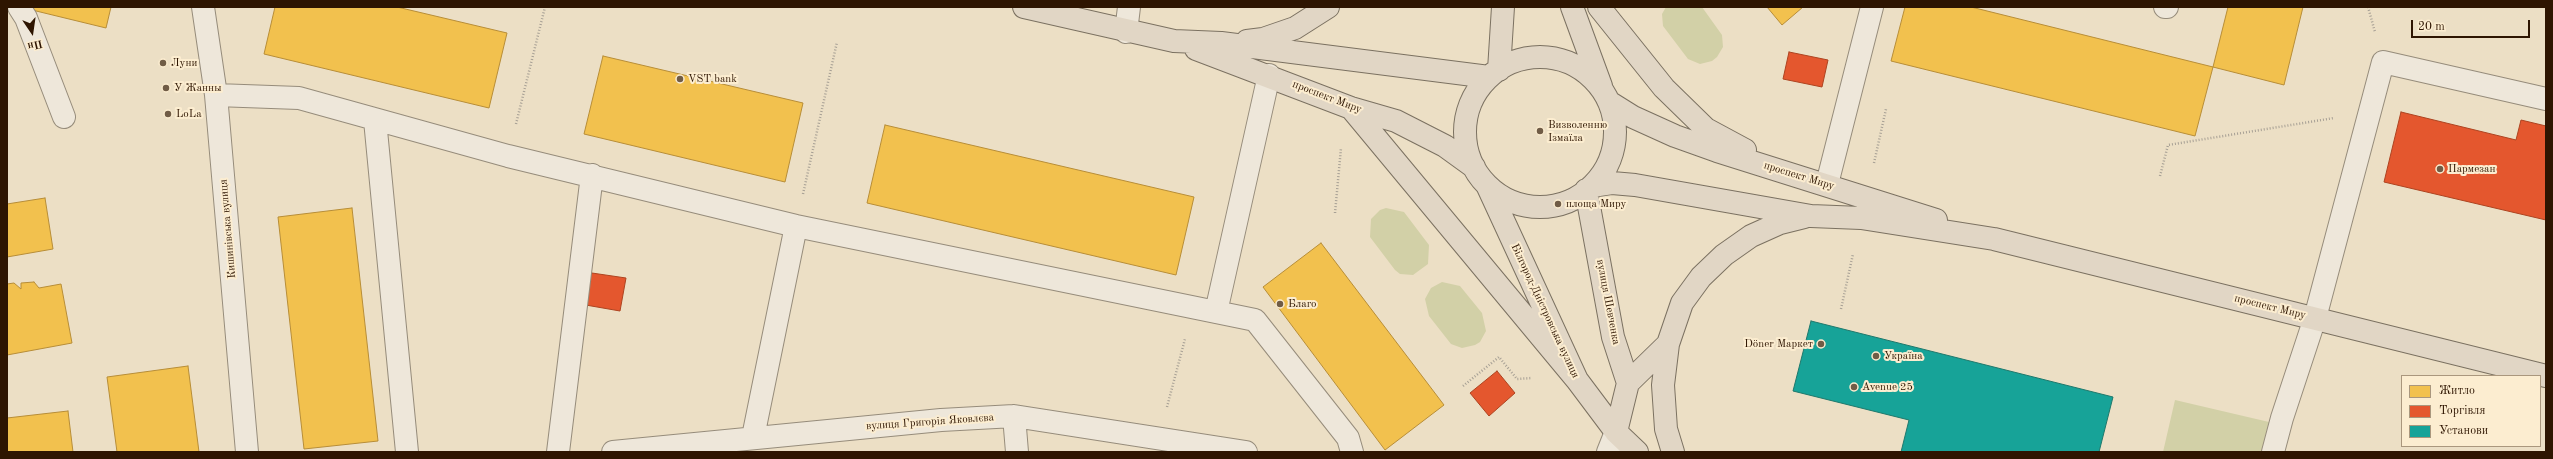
<!DOCTYPE html>
<meta charset="utf-8">
<style>
body{margin:0}
#map{position:relative;width:2553px;height:459px;overflow:hidden;background:#ecdfc5;font-family:"Old Standard TT",serif}
canvas{display:block}
.frame{position:absolute;inset:0;border:8px solid #2e1501;pointer-events:none}
.legend{position:absolute;left:2401px;top:375px;width:140px;height:72px;box-sizing:border-box;background:#fcedd0;border:1px solid #aa977d;margin:0;padding:5px 7px;list-style:none;font-size:12px;color:#2e1501}
.legend li{display:flex;align-items:center;gap:8px;height:20px}
.legend b{width:20px;border:1px solid #aa977d}
.north{position:absolute;left:12px;top:12px;width:40px;height:40px;-webkit-text-stroke:3px #fcedd0;paint-order:stroke;rotate:167deg;font-size:11px;font-weight:700;line-height:16px;text-align:center;color:#2e1501}
.north::after{content:'';display:block;margin:auto;width:14px;height:18px;background:#2e1501;clip-path:polygon(50% 0,100% 100%,50% 72%,0 100%)}
.scale{position:absolute;left:2411px;top:20px;width:119px;height:18px;box-sizing:border-box;border:2px solid #2e1501;border-top:0;padding-left:5px;font-size:12px;line-height:14px;white-space:nowrap;color:#2e1501;-webkit-text-stroke:3px #fcedd0;paint-order:stroke}
</style>
<div id="map">
<canvas width="2553" height="459"></canvas>
<div class="frame"></div>
<ul class="legend">
<li><b style="height:11px;background:#f2c14e"></b>Житло</li>
<li><b style="height:11px;background:#e4572e"></b>Торгівля</li>
<li><b style="height:11px;background:#17a398"></b>Установи</li>
</ul>
<div class="north">Пн</div>
<div class="scale">20 m</div>
</div>
<script>
const ctx = document.querySelector('canvas').getContext('2d');
ctx.lineJoin = 'round';
function fillPath(path, color) {
  ctx.fillStyle = color;
  ctx.fill(path, 'evenodd');
}
function poly(rows) {
  const path = new Path2D();
  for (const r of rows) {
    if (r.length === 3) {
      path.moveTo(r[0] + r[2], r[1]);
      path.arc(r[0], r[1], r[2], 0, 2 * Math.PI);
      continue;
    }
    path.moveTo(r[0], r[1]);
    for (let i = 2; i < r.length; i += 2) path.lineTo(r[i], r[i + 1]);
  }
  return path;
}
function trace(path, color, width, dash) {
  ctx.strokeStyle = color;
  ctx.lineWidth = width;
  ctx.lineCap = dash ? 'butt' : 'round';
  ctx.setLineDash(dash || []);
  ctx.stroke(path);
}
function label(font, color, halo, rows, align = 'center') {
  ctx.font = font + ' "Old Standard TT",serif';
  ctx.lineWidth = 4;
  ctx.setLineDash([]);
  ctx.textBaseline = 'middle';
  ctx.strokeStyle = halo;
  ctx.fillStyle = color;
  for (const [text, x, y, turn = 0] of rows) {
    ctx.save();
    ctx.translate(x, y);
    ctx.rotate((+turn || 0) * Math.PI / 180);
    ctx.textAlign = isNaN(turn) ? turn : align;
    if (halo) ctx.strokeText(text, 0, 0);
    ctx.fillText(text, 0, 0);
    ctx.restore();
  }
}
fillPath(poly([
 [1666,7,1702,7,1722,35,1723,47,1717,57,1712,61,1700,64,1688,59,1663,26,1662,14],
 [1386,208,1404,212,1429,245,1428,264,1413,275,1400,274,1395,270,1370,237,1371,219,1380,210],
 [1442,282,1460,286,1482,313,1486,331,1480,342,1475,345,1462,348,1451,344,1429,316,1425,299,1431,288],
 [2175,400,2269,422,2261,452,2163,452]
]), '#d2d0a7');
const homes = poly([
 [33,7,111,7,106,28,32,10,33,7],
 [275,7,397,7,507,33,489,108,264,54,275,7],
 [1767,7,1803,7,1782,25,1767,7],
 [1905,7,1971,7,2213,67,2195,136,1891,61,1905,7],
 [2228,7,2303,7,2284,85,2213,67,2228,7],
 [603,56,803,103,785,182,584,134,603,56],
 [885,125,1194,197,1176,275,867,203,885,125],
 [45,198,53,249,7,257,7,204,45,198],
 [352,208,378,441,304,449,278,217,352,208],
 [1321,243,1444,405,1385,450,1263,287,1321,243],
 [34,282,39,288,61,284,72,343,7,355,7,284,14,283,21,289,21,283,34,282],
 [188,366,199,452,117,452,107,377,188,366],
 [68,411,73,452,7,452,7,418,68,411]
]);
fillPath(homes, '#f2c14e');
trace(homes, '#b78d37', 1);
const shops = poly([
 [1789,52,1828,60,1822,87,1783,79,1789,52],
 [2401,112,2516,140,2521,120,2546,126,2546,220,2384,182,2401,112],
 [585,272,626,278,620,311,580,304,585,272],
 [1497,371,1515,393,1489,416,1470,393,1497,371]
]);
fillPath(shops, '#e4572e');
trace(shops, '#ad4320', 1);
const public = poly([
 [1811,321,2113,397,2099,452,1901,452,1909,420,1793,391,1811,321]
]);
fillPath(public, '#17a398');
trace(public, '#1e786b', 1);
const minor = poly([
 [19,7,26,18,64,117],
 [203,7,216,95,247,452],
 [2165,7,2167,7],
 [1126,32,1129,7],
 [216,95,299,98,508,156,796,226,1255,320,1348,438,1352,452],
 [375,120,407,452],
 [1827,184,1872,7],
 [1216,312,1269,75],
 [1014,416,1017,452],
 [753,437,796,226],
 [558,452,592,175],
 [613,452,941,420,1014,416,1246,452],
 [1608,452,1616,432],
 [2273,452,2282,418,2315,318,2383,62,2546,99]
]);
const major = poly([
 [1024,7,1174,41,1221,43,1489,77],
 [1572,7,1601,86],
 [1599,7,1664,88,1706,129,1745,150],
 [1247,41,1263,39,1295,28,1328,7],
 [1196,49,1351,108,1396,121,1445,146,1474,167],
 [1540,132,75],
 [1499,70,1503,7],
 [1609,102,1633,117,1675,136,1717,151,1936,220],
 [1351,108,1577,380],
 [1487,185,1577,380,1616,432,1637,452],
 [1592,186,1612,183,1635,185,1811,216,1861,218,1994,239,2546,376],
 [1586,190,1613,337,1628,383,1616,432],
 [1628,383,1668,344],
 [1673,452,1666,429,1663,385,1668,344,1682,303,1701,277,1724,255,1751,236,1780,223,1804,217]
]);
trace(minor, '#968c7b', 24);
trace(major, '#7b7161', 24);
trace(poly([
 [2368,7,2375,32],
 [516,124,545,7],
 [1874,163,1886,109],
 [2160,176,2168,145,2334,118],
 [803,194,837,42],
 [1335,213,1341,148],
 [1841,309,1853,254],
 [1463,386,1499,357,1517,379,1532,378],
 [1167,407,1185,339]
]), '#a7a095', 2.5, [1, 2]);
trace(minor, '#eee7da', 22);
trace(major, '#e1d6c5', 22);
for (const [x, y, r, color] of [
 [163,63,4,"#705c46"],
 [680,79,4,"#705c46"],
 [166,88,4,"#705c46"],
 [168,114,4,"#705c46"],
 [1540,131,4,"#705c46"],
 [2440,169,4,"#705c46"],
 [1558,204,4,"#705c46"],
 [1280,304,4,"#705c46"],
 [1821,344,4,"#705c46"],
 [1876,356,4,"#705c46"],
 [1854,387,4,"#705c46"]
]) {
  const dot = new Path2D();
  dot.arc(x, y, r, 0, 2 * Math.PI);
  ctx.fillStyle = color;
  ctx.fill(dot);
  trace(dot, '#fcedd0', 1.5);
}
label('11px', '#2e1501', '#fcedd0', [
 ["Луни",171,63],
 ["VST bank",688,79],
 ["У Жанны",174,88],
 ["LoLa",176,114],
 ["Визволенню",1548,125],
 ["Ізмаїла",1548,138],
 ["Пармезан",2448,169],
 ["площа Миру",1566,204],
 ["Благо",1288,304],
 ["Döner Маркет",1813,344,"right"],
 ["Україна",1884,356],
 ["Avenue 25",1862,387]
], 'left');
label('11px', '#2e1501', '#fcedd0', [
 ["проспект Миру",1327,97,21],
 ["проспект Миру",1799,176,17],
 ["Кишинівська вулиця",228,229,-95],
 ["вулиця Шевченка",1608,302,79],
 ["проспект Миру",2270,307,14],
 ["Білгород-Дністровська вулиця",1545,311,65],
 ["вулиця Григорія Яковлєва",930,422,-4]
]);
</script>
